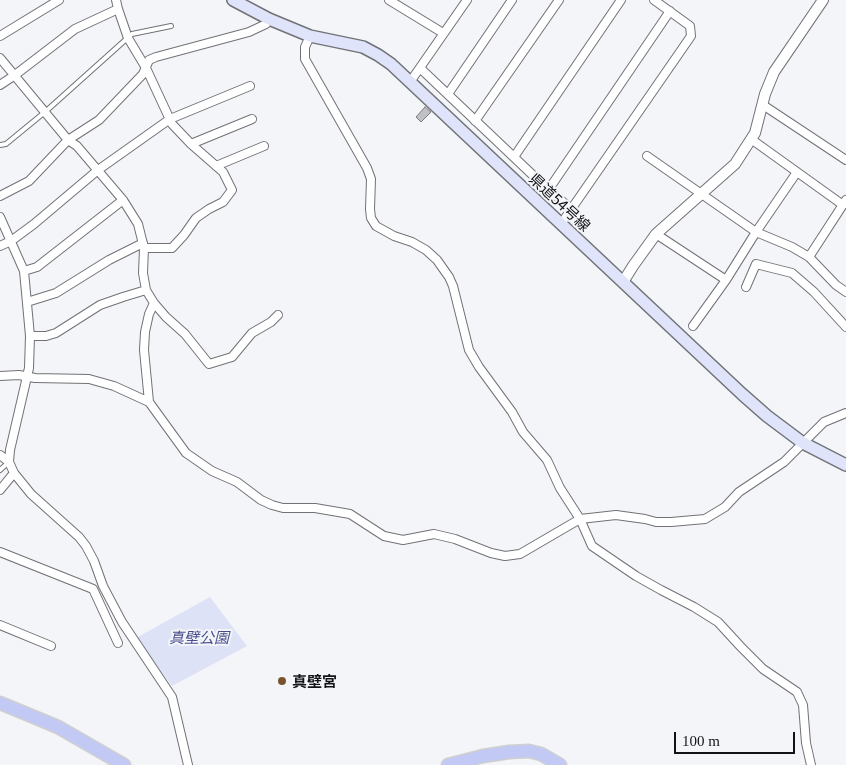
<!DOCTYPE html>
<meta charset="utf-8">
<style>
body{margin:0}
#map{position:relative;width:846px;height:765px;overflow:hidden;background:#f4f5f9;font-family:Georgia,serif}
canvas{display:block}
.scale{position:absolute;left:674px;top:732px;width:121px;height:22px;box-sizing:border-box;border:2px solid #131315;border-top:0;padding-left:6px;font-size:15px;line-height:18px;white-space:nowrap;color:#131315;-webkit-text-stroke:4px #f4f5f9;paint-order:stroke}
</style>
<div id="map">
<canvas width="846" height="765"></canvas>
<div class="scale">100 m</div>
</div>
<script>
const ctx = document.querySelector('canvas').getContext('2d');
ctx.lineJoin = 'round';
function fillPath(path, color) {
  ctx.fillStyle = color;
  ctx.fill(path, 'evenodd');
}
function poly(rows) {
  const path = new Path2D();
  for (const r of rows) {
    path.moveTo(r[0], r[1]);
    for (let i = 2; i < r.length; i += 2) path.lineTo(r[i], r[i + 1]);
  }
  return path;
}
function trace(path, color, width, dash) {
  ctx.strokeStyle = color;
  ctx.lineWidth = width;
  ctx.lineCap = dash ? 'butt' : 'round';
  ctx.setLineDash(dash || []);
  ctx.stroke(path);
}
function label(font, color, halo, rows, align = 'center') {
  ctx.font = font + ' Georgia,"Noto Sans JP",serif';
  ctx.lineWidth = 4;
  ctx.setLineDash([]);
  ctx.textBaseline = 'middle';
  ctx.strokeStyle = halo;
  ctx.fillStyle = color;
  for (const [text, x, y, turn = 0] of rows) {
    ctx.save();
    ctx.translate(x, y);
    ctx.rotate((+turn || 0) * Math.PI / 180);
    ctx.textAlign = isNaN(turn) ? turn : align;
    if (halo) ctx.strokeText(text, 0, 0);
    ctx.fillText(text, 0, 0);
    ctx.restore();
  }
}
fillPath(poly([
 [210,597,247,646,172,686,136,638]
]), '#dee2f7');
const building = poly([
 [425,107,431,112,421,122,416,117,425,107]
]);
fillPath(building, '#c0c0c5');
trace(building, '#7a7b7f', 1);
const service = poly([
 [0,145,6,144,45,112,132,34,171,26],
 [0,470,9,462]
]);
const minor = poly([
 [116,0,118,9,128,38,146,68,172,124,191,144,223,172,232,190,223,202,209,209,196,218,184,235,172,248,144,248,143,273,146,290,154,303,149,314,145,332,144,350,149,402],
 [389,0,443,33],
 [0,36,59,0],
 [310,36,305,47,305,59,367,168,371,179,370,209,371,218,376,226,394,236,412,242,426,250,437,260,449,277,453,286,469,350,479,367,512,412,523,432,547,460,560,488,580,519,592,546,636,576,661,590,694,607,718,622,741,647,763,669,797,692,803,705,806,743,811,765],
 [0,58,68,140,77,146,123,200,138,224,144,248],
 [420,68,539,181,571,209],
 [410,82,467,0],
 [0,85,15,75,75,29,118,9],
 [448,94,512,0],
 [763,105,846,160],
 [475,121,559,0],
 [751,139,843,205],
 [191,144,252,119],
 [647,156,756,232,797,172],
 [514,157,621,0],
 [216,166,264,146],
 [549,189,670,11],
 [0,196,29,181,68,140,99,120,143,74,149,60,156,57,249,32,266,24,269,19],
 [0,217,24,271,30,336,29,368,10,450,9,462],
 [561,224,691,36,690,26,654,0],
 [656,234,726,280],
 [0,246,11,241,34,224,98,170,170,119,250,86],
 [809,257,846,200],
 [24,271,37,267,123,200],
 [746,287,756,264,792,273,814,292,846,327],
 [27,302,56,293,109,260,143,243],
 [154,303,166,317,185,334,209,364,232,357,252,333,271,322,278,315],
 [693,326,726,280,756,232,792,247,809,257,836,285,846,292],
 [30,336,46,336,56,333,100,305,123,297,146,290],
 [0,376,19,375,35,378,89,379,114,386,149,402,186,453,212,471,237,482,261,500,272,505,283,508,315,508,350,514,384,536,403,540,434,534,455,539,491,553,505,556,520,554,580,519,616,515,645,519,656,522,671,522,705,519,725,507,739,492,784,462,824,422,846,413],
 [0,455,9,462,14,473,31,494,79,537,86,546,94,561,103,586,122,622,172,697,188,765],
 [0,490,14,473],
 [0,552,93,589,118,643],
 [0,625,51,646]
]);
const tertiary = poly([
 [623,282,633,266,656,234,735,164,755,133,765,94,774,72,823,0]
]);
const secondary = poly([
 [233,0,269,19,310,36,363,47,378,55,391,64,742,394,767,416,803,443,846,465]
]);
const primary = poly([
 [0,703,58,727,124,765],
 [448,765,483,756,509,752,529,751,541,754,560,765]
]);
trace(service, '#717276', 6);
trace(minor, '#717276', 10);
trace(tertiary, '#717276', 12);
trace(secondary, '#717276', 14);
trace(primary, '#d0d0d0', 15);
trace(service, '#fff', 4);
trace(minor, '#fff', 8);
trace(tertiary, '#fff', 10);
trace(secondary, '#e0e4fa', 11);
trace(primary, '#c2c9f5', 12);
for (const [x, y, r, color] of [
 [282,681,5,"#78542e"]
]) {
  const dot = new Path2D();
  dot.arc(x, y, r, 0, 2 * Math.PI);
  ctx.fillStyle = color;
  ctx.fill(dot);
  trace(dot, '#f4f5f9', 2);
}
label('15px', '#131315', '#f4f5f9', [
 ["県道54号線",560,202,43]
]);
label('italic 15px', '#49508e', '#f4f5f9', [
 ["真壁公園",199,637]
]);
label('bold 15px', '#131315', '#f4f5f9', [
 ["真壁宮",292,681]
], 'left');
</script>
